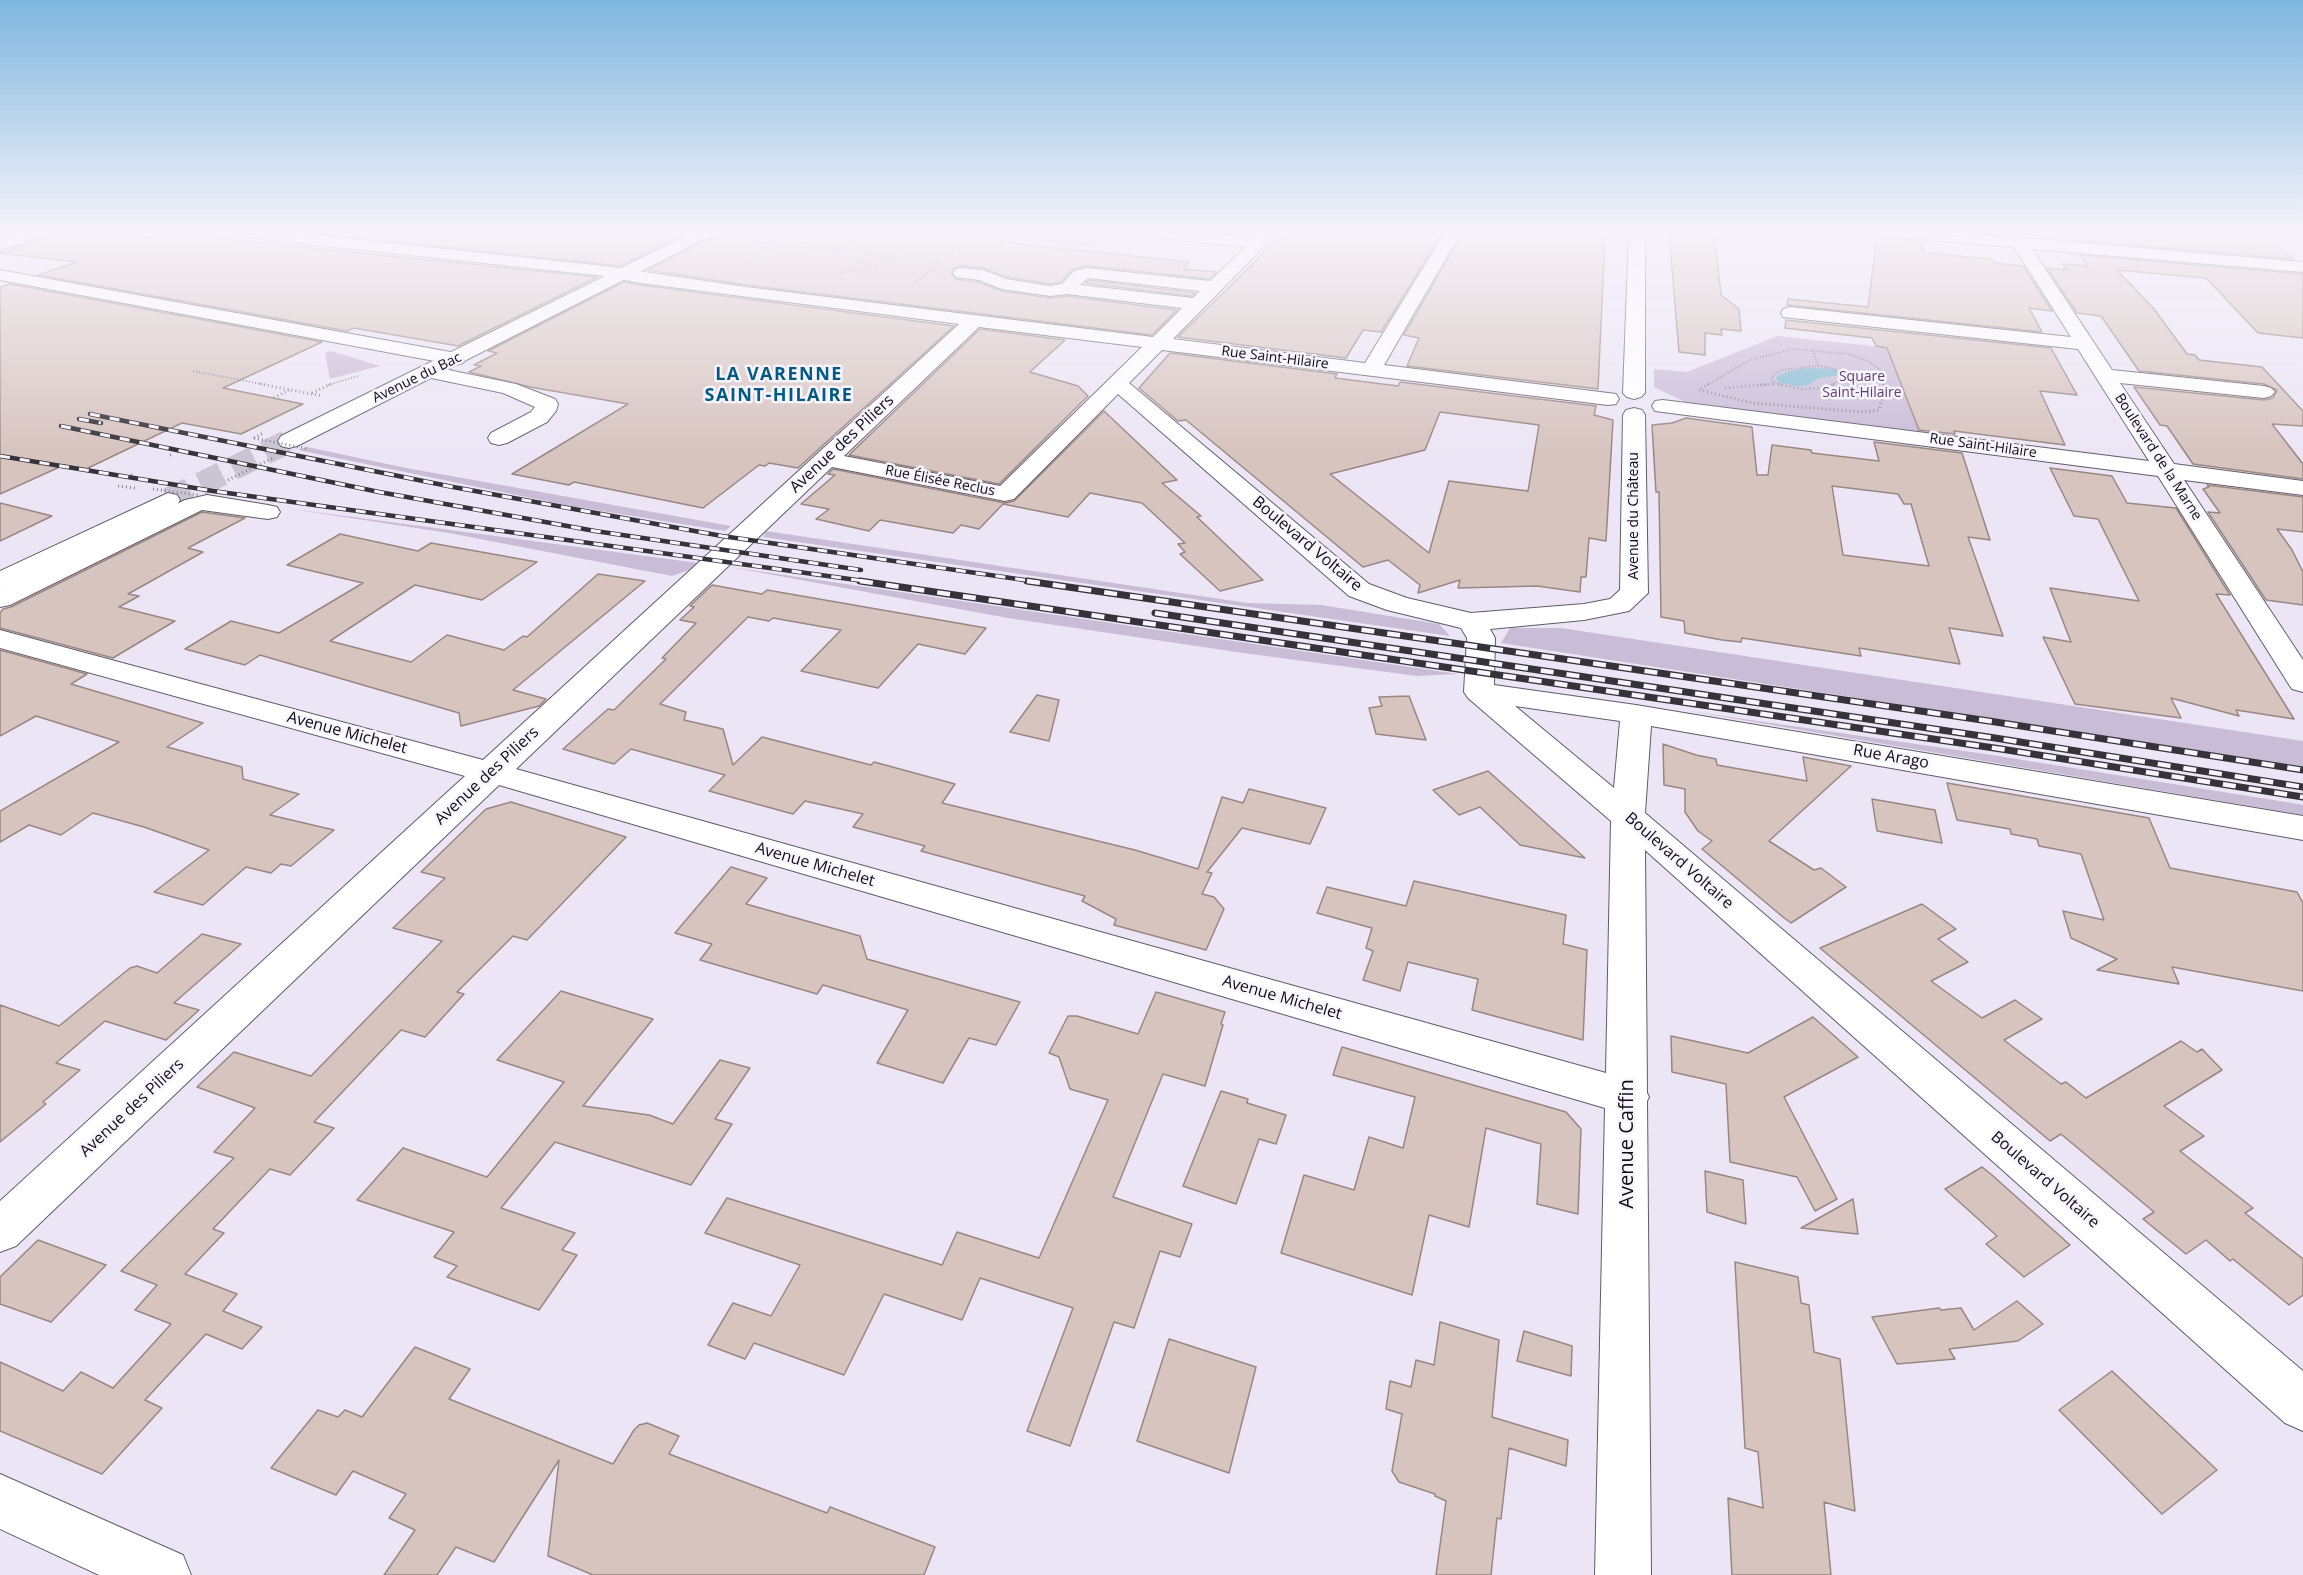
<!DOCTYPE html>
<meta charset="utf-8">
<style>
body{margin:0}
canvas{display:block;background:#ece5f5}
</style>
<canvas width="2303" height="1575"></canvas>
<script>
const ctx = document.querySelector('canvas').getContext('2d');
ctx.lineJoin = 'round';
function fillPath(path, color) {
  ctx.fillStyle = color;
  ctx.fill(path, 'evenodd');
}
function poly(rows) {
  const path = new Path2D();
  for (const r of rows) {
    path.moveTo(r[0], r[1]);
    for (let i = 2; i < r.length; i += 2) path.lineTo(r[i], r[i + 1]);
  }
  return path;
}
function trace(path, color, width, dash) {
  ctx.strokeStyle = color;
  ctx.lineWidth = width;
  ctx.lineCap = dash ? 'butt' : 'round';
  ctx.setLineDash(dash || []);
  ctx.stroke(path);
}
function label(font, color, halo, rows, align = 'center') {
  ctx.font = font + ' "Open Sans",sans-serif';
  ctx.lineWidth = 5;
  ctx.setLineDash([]);
  ctx.textBaseline = 'middle';
  ctx.strokeStyle = halo;
  ctx.fillStyle = color;
  for (const [text, x, y, turn = 0] of rows) {
    ctx.save();
    ctx.translate(x, y);
    ctx.rotate((+turn || 0) * Math.PI / 180);
    ctx.textAlign = isNaN(turn) ? turn : align;
    if (halo) ctx.strokeText(text, 0, 0);
    ctx.fillText(text, 0, 0);
    ctx.restore();
  }
}
fillPath(poly([
 [1028,232,1104,232,1090,247,1019,239],
 [1777,336,1919,351,1913,396,1925,432,1685,402,1654,387,1654,369,1687,372],
 [331,351,380,366,330,379,325,353],
 [307,447,406,468,731,526,725,531,565,505,298,450],
 [285,508,698,563,694,568,672,576,449,533],
 [766,531,1247,603,1321,605,1439,624,1450,636,763,537],
 [730,567,1458,674,1417,676,1243,653,1008,618],
 [1510,628,1561,628,2303,741,2303,767,1501,643],
 [1689,711,1992,755,2292,803,2303,805,2303,815]
]), '#c9bcd7');
fillPath(poly([
 [1809,368,1833,369,1839,371,1841,375,1819,378,1808,385,1798,386,1781,383,1775,378,1789,371]
]), '#81bacf');
const building = poly([
 [51,232,96,232,149,238,166,233,597,277,458,346,354,328,347,331,38,275,77,262,0,253,48,237,51,232],
 [301,232,690,232,620,266,301,232],
 [716,232,1013,232,1001,242,1189,262,1183,269,1217,272,1209,279,1087,266,1073,269,1061,282,1050,284,1007,277,983,268,962,266,954,268,951,273,956,279,978,282,1002,291,1050,298,1067,296,1177,310,1152,335,746,285,648,270,713,237,716,232],
 [1285,232,1443,232,1381,332,1363,330,1346,358,1178,337,1285,232],
 [1463,232,1573,232,1602,234,1602,238,1605,238,1598,389,1407,366,1419,338,1404,335,1463,232],
 [1669,232,1714,235,1721,295,1739,309,1741,331,1721,329,1722,335,1705,333,1705,355,1679,352,1669,232],
 [2064,232,2262,232,2293,259,2069,240,2064,232],
 [1877,237,1920,241,1925,253,1991,259,1994,263,2023,266,2052,311,2029,308,2042,332,1787,305,1788,299,1868,307,1877,237],
 [2080,255,2303,274,2303,338,2258,333,2206,278,2117,270,2154,309,2187,354,2195,355,2199,360,2262,367,2303,411,2303,426,2272,424,2303,464,2303,479,2193,464,2167,426,2160,425,2134,387,2264,400,2273,398,2277,390,2264,384,2139,371,2101,316,2077,313,2047,268,2067,270,2063,264,2088,266,2080,255],
 [1089,280,1195,293,1192,296,1085,283,1089,280],
 [624,282,640,285,954,326,798,468,769,463,765,466,759,465,703,508,574,482,569,485,512,474,628,404,530,387,469,372,481,366,474,365,497,353,488,351,624,282],
 [10,284,322,342,223,388,303,404,241,434,182,423,86,469,64,465,0,494,0,287,10,284],
 [1786,320,2051,348,2077,395,2040,391,2065,445,1954,431,1955,434,1919,430,1887,348,1876,346,1872,338,1785,328,1786,320],
 [980,329,1065,340,1030,372,1078,386,1088,396,999,484,849,455,980,329],
 [1170,353,1337,374,1335,378,1398,386,1400,382,1596,406,1594,415,1613,420,1606,541,1589,538,1586,577,1581,577,1580,592,1537,586,1458,588,1460,580,1418,593,1420,585,1388,560,1363,567,1186,420,1178,421,1139,388,1170,353],
 [1440,412,1539,425,1528,491,1449,481,1429,553,1330,474,1425,450,1440,412],
 [1104,411,1177,480,1162,483,1201,516,1197,517,1263,580,1220,591,1180,554,1185,552,1178,544,1185,543,1142,503,1090,493,1068,517,1003,504,979,529,961,525,953,533,880,520,869,531,816,519,829,509,801,504,835,475,828,474,833,469,1005,503,1014,501,1104,411],
 [1686,418,1752,427,1757,475,1768,475,1772,445,1811,450,1812,453,1879,461,1874,442,1962,453,1990,540,1968,537,2003,636,1949,628,1960,664,1859,648,1861,656,1742,638,1741,642,1722,640,1685,633,1684,621,1661,617,1659,492,1656,492,1652,425,1672,423,1686,418],
 [1832,486,1898,494,1904,504,1911,504,1929,566,1843,555,1832,486],
 [2050,468,2112,476,2127,503,2176,508,2230,595,2216,594,2294,719,2236,710,2239,716,2171,698,2181,718,2075,704,2043,637,2071,642,2050,588,2139,601,2098,519,2074,516,2050,468],
 [2207,485,2303,497,2303,532,2277,529,2292,550,2303,572,2303,605,2266,600,2208,512,2220,513,2203,489,2209,487,2207,485],
 [0,503,52,516,0,541,0,503],
 [202,512,245,518,188,548,203,552,128,594,139,596,119,607,175,621,113,658,0,628,0,613,3,609,11,607,202,512],
 [340,534,418,551,431,543,537,562,482,600,415,585,330,641,411,662,447,635,504,650,523,636,527,637,598,574,645,581,513,690,546,699,539,706,461,726,459,713,260,655,245,665,185,649,231,621,279,633,363,583,287,565,340,534],
 [712,585,762,594,767,590,986,628,965,654,918,644,878,688,801,671,841,630,773,618,769,621,748,617,660,704,686,712,684,720,723,729,733,765,762,737,871,765,874,762,955,784,942,803,1135,850,1198,869,1222,797,1243,803,1249,789,1326,808,1310,844,1242,828,1207,872,1212,873,1202,894,1214,897,1224,909,1206,950,1114,925,1116,919,1082,901,1085,896,921,851,925,846,853,827,863,814,805,801,793,814,709,791,725,775,631,749,614,764,563,749,608,709,614,710,666,659,662,658,696,623,680,620,694,607,690,606,712,585],
 [0,650,87,674,71,684,203,723,167,747,242,767,243,779,299,794,270,815,334,830,291,866,281,864,271,873,246,867,203,905,154,892,209,850,144,827,93,813,61,835,29,825,0,842,0,811,119,742,36,716,0,736,0,650],
 [1037,695,1059,700,1049,741,1010,732,1037,695],
 [1409,696,1426,740,1376,734,1369,708,1382,706,1379,697,1409,696],
 [1663,744,1696,755,1716,759,1717,765,1807,781,1803,757,1851,766,1769,841,1814,870,1821,868,1846,887,1791,923,1783,917,1702,849,1712,841,1698,831,1685,812,1685,789,1664,785,1663,744],
 [1488,771,1585,858,1520,845,1480,807,1459,815,1433,790,1488,771],
 [1947,783,2149,818,2170,868,2297,892,2303,903,2303,991,2172,967,2179,984,2097,970,2117,959,2071,938,2063,911,2104,920,2081,854,2039,846,2037,839,2011,834,2010,829,1957,820,1947,783],
 [1872,799,1935,810,1942,843,1877,831,1872,799],
 [511,802,626,837,527,940,513,936,457,992,464,994,425,1037,401,1030,314,1122,334,1128,290,1175,270,1169,213,1229,224,1233,185,1274,237,1294,223,1311,262,1327,242,1349,206,1334,145,1400,162,1408,102,1474,0,1431,0,1362,63,1391,81,1372,113,1388,171,1324,135,1310,157,1285,121,1271,234,1158,214,1152,255,1108,197,1087,234,1052,311,1076,442,941,393,928,445,878,421,872,486,809,511,802],
 [731,867,767,878,746,904,860,936,867,959,1020,1002,996,1045,969,1038,943,1083,877,1063,908,1010,823,985,817,994,700,960,712,944,675,933,731,867],
 [1414,881,1566,915,1563,944,1587,950,1583,1040,1472,1010,1478,979,1408,962,1400,991,1363,980,1373,951,1366,948,1372,928,1317,913,1327,887,1406,906,1414,881],
 [1922,904,1956,929,1938,939,1968,962,1931,981,1982,1018,2015,1000,2042,1019,2004,1040,2061,1084,2066,1082,2086,1098,2181,1041,2197,1052,2202,1049,2222,1070,2164,1106,2204,1136,2180,1151,2253,1208,2245,1213,2303,1259,2303,1295,2289,1305,2233,1259,2230,1261,2206,1240,2186,1254,2143,1219,2154,1212,2061,1134,2050,1141,1820,948,1922,904],
 [202,934,241,944,174,1003,199,1010,166,1040,105,1021,56,1063,80,1070,43,1102,46,1104,0,1142,0,1005,59,1026,130,968,137,966,157,973,202,934],
 [561,991,653,1019,583,1106,649,1115,673,1124,720,1060,750,1068,715,1119,732,1124,691,1185,555,1142,501,1208,575,1233,562,1250,577,1255,539,1310,447,1277,457,1266,434,1257,454,1232,357,1200,403,1148,487,1177,564,1082,497,1060,561,991],
 [1156,992,1225,1012,1221,1024,1223,1025,1205,1086,1163,1074,1113,1197,1192,1224,1180,1257,1160,1251,1134,1328,1114,1322,1070,1446,1027,1431,1073,1308,980,1278,962,1320,884,1294,844,1375,754,1343,745,1359,708,1345,733,1303,771,1316,800,1265,705,1233,727,1198,942,1265,957,1232,1039,1258,1108,1100,1070,1089,1059,1057,1049,1053,1068,1016,1077,1016,1138,1034,1156,992],
 [1813,1017,1858,1057,1784,1097,1837,1199,1815,1211,1797,1177,1730,1162,1726,1084,1672,1072,1671,1036,1748,1053,1813,1017],
 [1342,1047,1566,1112,1581,1129,1578,1214,1537,1204,1541,1144,1486,1128,1469,1227,1429,1215,1412,1295,1281,1253,1304,1175,1354,1190,1369,1137,1403,1148,1415,1097,1333,1075,1342,1047],
 [1221,1091,1248,1099,1247,1103,1286,1115,1276,1144,1259,1139,1236,1204,1183,1186,1221,1091],
 [1982,1167,1992,1175,2070,1245,2024,1277,1986,1244,1997,1236,1945,1189,1982,1167],
 [1705,1171,1743,1180,1746,1224,1707,1212,1705,1171],
 [1853,1199,1858,1234,1801,1228,1853,1199],
 [38,1240,106,1265,51,1322,0,1304,0,1277,38,1240],
 [1735,1262,1798,1277,1801,1303,1809,1305,1814,1352,1840,1359,1855,1511,1824,1502,1831,1575,1732,1575,1728,1498,1763,1508,1758,1452,1745,1448,1735,1262],
 [2017,1301,2043,1324,2018,1341,1949,1349,1955,1359,1897,1364,1872,1317,1939,1308,1941,1310,1961,1308,1974,1330,2017,1301],
 [1440,1322,1499,1340,1492,1417,1568,1440,1566,1466,1509,1448,1501,1519,1497,1518,1491,1575,1436,1575,1446,1501,1435,1496,1435,1494,1399,1482,1392,1471,1402,1414,1386,1409,1390,1381,1411,1387,1416,1360,1434,1365,1440,1322],
 [1524,1331,1572,1346,1571,1376,1517,1361,1524,1331],
 [1169,1339,1256,1367,1229,1473,1137,1441,1169,1339],
 [415,1347,470,1369,449,1399,613,1464,634,1430,639,1425,647,1423,679,1436,669,1454,827,1513,830,1507,935,1547,924,1575,593,1575,548,1556,559,1460,494,1562,456,1547,437,1575,384,1575,415,1530,389,1518,406,1494,353,1471,336,1495,271,1468,318,1410,338,1417,345,1410,362,1417,415,1347],
 [2112,1371,2217,1470,2162,1514,2059,1410,2112,1371]
]);
fillPath(building, '#d7c4bf');
trace(building, '#988782', 1.5);
trace(poly([
 [168,500,289,441]
]), '#cbc5d3', 24, [24, 12]);
const minor = poly([
 [26,232,49,232,47,235,0,250,0,240,26,232],
 [235,232,284,232,604,266,746,287,1153,337,1182,308,1067,294,1050,296,1002,289,979,280,956,277,953,273,956,269,962,268,983,270,1006,279,1050,286,1062,284,1074,271,1087,268,1210,281,1246,247,1151,237,1145,235,1143,232,1195,232,1255,238,1261,232,1278,232,1173,339,1365,363,1445,232,1461,232,1384,365,1616,394,1619,399,1616,404,1608,405,1162,350,1129,383,1369,584,1407,598,1471,613,1584,604,1610,599,1620,590,1623,415,1626,410,1634,408,1642,410,1645,415,1648,593,1629,611,1584,620,1490,629,1495,638,1494,685,1636,705,2303,816,2303,840,1651,726,1645,813,2303,1371,2303,1431,2285,1423,1645,850,1647,1093,1649,1097,1647,1101,1651,1575,1595,1575,1605,1108,499,785,16,1246,0,1252,0,1201,465,776,0,648,0,630,483,760,959,324,640,283,604,276,243,237,235,232],
 [1088,278,1200,291,1193,298,1080,285,1088,278],
 [979,327,1142,347,1000,486,844,456,979,327],
 [1118,394,1349,596,1387,610,1461,628,1467,638,1464,692,1468,698,1611,821,1606,1073,516,769,832,467,1005,501,1014,499,1118,394],
 [1515,706,1620,721,1614,788,1515,706],
 [1629,232,1645,232,1645,393,1641,397,1634,399,1627,397,1623,393,1629,232],
 [1889,232,1949,232,2008,237,2005,232,2021,232,2025,238,2303,262,2303,272,2032,249,2112,370,2264,386,2271,388,2275,392,2271,396,2264,398,2120,383,2174,464,2303,481,2303,495,2184,480,2303,660,2303,692,2292,689,2288,683,2158,476,1655,411,1652,406,1655,401,1663,400,2149,461,2078,349,1783,317,1781,313,1783,309,1790,307,2071,337,2014,247,1897,237,1889,232],
 [0,270,456,353,463,355,466,359,463,363,456,365,0,280,0,270],
 [429,366,516,384,555,399,558,404,556,411,547,422,507,443,499,445,491,443,488,438,491,433,531,412,535,407,503,393,422,376,419,372,422,368,429,366],
 [207,495,268,505,277,507,280,512,277,517,268,519,202,510,10,605,0,607,0,589,185,500,207,495],
 [0,1474,183,1555,191,1575,99,1575,0,1529,0,1474]
]);
const major = poly([
 [694,232,714,232,712,235,297,446,289,448,281,446,278,441,281,436,694,232],
 [168,493,177,495,180,500,177,505,9,587,0,589,0,571,168,493]
]);
trace(minor, '#625b69', 2);
trace(major, '#625b69', 2);
trace(poly([
 [728,238,941,263],
 [928,244,961,247],
 [959,249,982,232],
 [836,251,864,232],
 [750,268,746,265,779,245],
 [848,271,858,272,884,262,904,248],
 [834,278,868,254],
 [915,282,936,267],
 [1813,350,1818,366],
 [193,371,267,385],
 [328,385,358,376],
 [1707,385,1750,360,1793,349,1848,354,1868,361,1883,372,1884,385],
 [1757,385,1774,384],
 [1781,385,1771,380,1774,374,1782,370,1818,366,1831,368,1847,376,1831,385]
]), '#89848f', 2, [1, 2]);
trace(poly([
 [260,384,322,396],
 [1709,384,1699,390,1753,403,1863,412,1879,410,1884,392,1884,384],
 [1778,384,1802,389,1821,388,1836,384],
 [1725,388,1774,384],
 [312,393,331,384],
 [274,398,289,390],
 [254,438,263,433],
 [170,455,173,455],
 [131,475,134,475],
 [228,480,273,458],
 [118,486,135,488]
]), '#89848f', 3, [1, 3]);
fillPath(minor, '#fff');
fillPath(major, '#fff');
const railFar1 = poly([
 [90,414,453,487,722,536,1038,582],
 [79,419,101,423],
 [61,426,379,492,595,531,861,570],
 [0,456,213,491,871,582]
]);
const rail = poly([
 [860,581,2001,749,2303,797],
 [1027,581,1989,721,2303,770],
 [1155,613,1995,738,2303,787]
]);
trace(railFar1, '#353239', 4.5);
trace(rail, '#353239', 7);
trace(railFar1, '#f8f4fd', 3, [10]);
trace(rail, '#f8f4fd', 4.5, [13]);
trace(poly([
 [254,438,308,449],
 [153,489,198,495]
]), '#89848f', 3, [1, 3]);
const sky = ctx.createLinearGradient(0, 0, 0, 452);
sky.addColorStop(0, '#7fb6de');
sky.addColorStop(0.51, '#f6f3fa');
sky.addColorStop(1, '#f6f3fa00');
ctx.fillStyle = sky;
ctx.fillRect(0, 0, 2303, 452);
label('14px', '#0f0d12', '#f8f4fd', [
 ["Rue Saint-Hilaire",1275,358,7],
 ["Avenue du Bac",417,378,-26],
 ["Rue Saint-Hilaire",1983,446,8],
 ["Boulevard de la Marne",2158,457,57],
 ["Rue Élisée Reclus",940,481,11],
 ["Avenue du Château",1634,516,-90]
]);
label('14px', '#5c3e77', '#f8f4fd', [
 ["Square",1862,377],
 ["Saint-Hilaire",1862,393]
]);
label('16px', '#0f0d12', '#f8f4fd', [
 ["Avenue des Piliers",842,444,-43],
 ["Boulevard Voltaire",1307,544,40],
 ["Avenue Michelet",347,733,15],
 ["Rue Arago",1891,757,10],
 ["Avenue des Piliers",487,776,-43],
 ["Boulevard Voltaire",1679,861,41],
 ["Avenue Michelet",815,865,16],
 ["Avenue Michelet",1282,998,16],
 ["Avenue des Piliers",132,1108,-43],
 ["Boulevard Voltaire",2045,1180,41]
]);
ctx.letterSpacing = '1.5px';
label('bold 18px', '#005a84', '#f8f4fd', [
 ["LA VARENNE",779,375],
 ["SAINT-HILAIRE",779,396]
]);
ctx.letterSpacing = '0px';
label('20px', '#0f0d12', '#f8f4fd', [
 ["Avenue Caffin",1627,1144,-90]
]);
</script>
